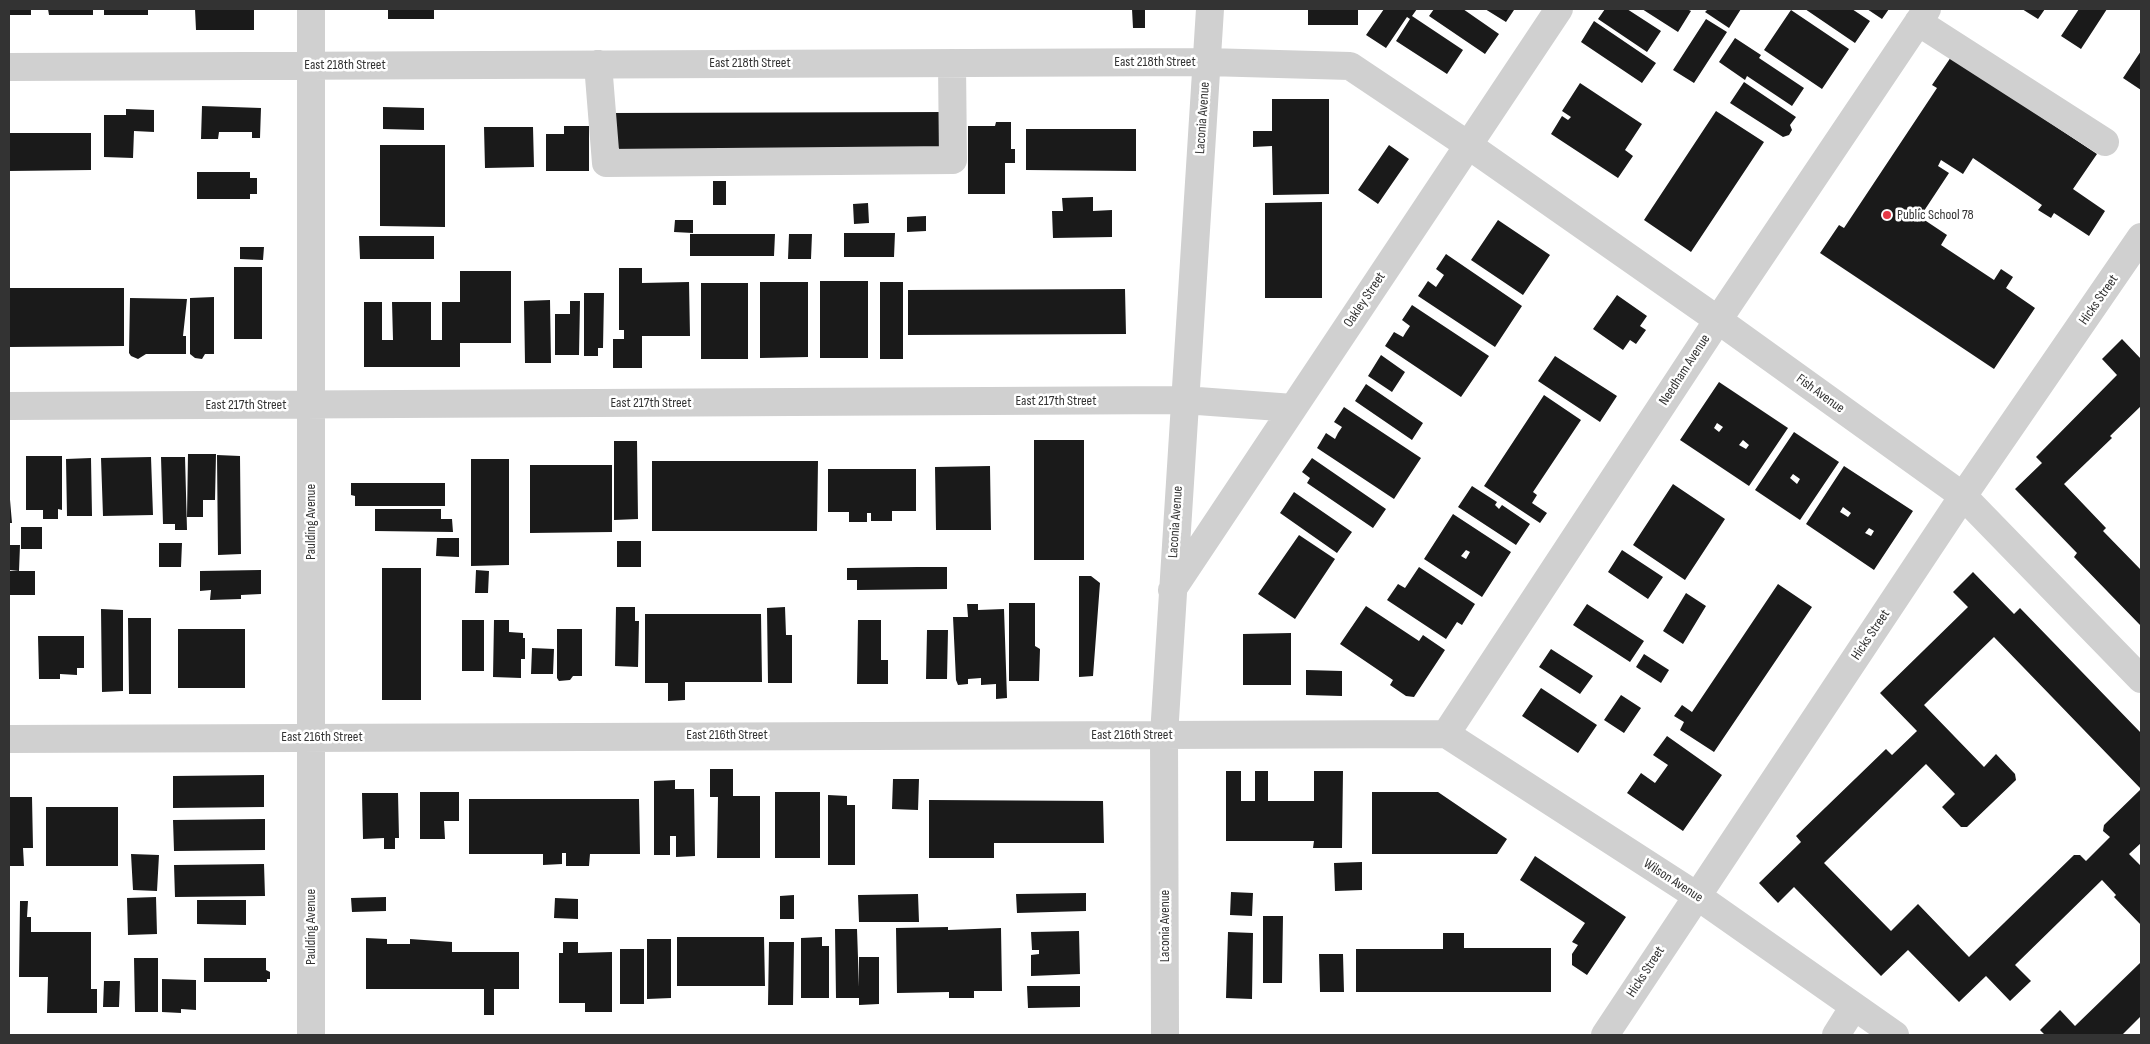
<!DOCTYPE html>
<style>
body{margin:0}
#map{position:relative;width:2150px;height:1044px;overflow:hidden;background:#fff;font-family:"Sofia Sans Condensed",sans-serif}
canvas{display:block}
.frame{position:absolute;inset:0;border:10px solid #333;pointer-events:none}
</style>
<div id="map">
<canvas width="2150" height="1044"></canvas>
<div class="frame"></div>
</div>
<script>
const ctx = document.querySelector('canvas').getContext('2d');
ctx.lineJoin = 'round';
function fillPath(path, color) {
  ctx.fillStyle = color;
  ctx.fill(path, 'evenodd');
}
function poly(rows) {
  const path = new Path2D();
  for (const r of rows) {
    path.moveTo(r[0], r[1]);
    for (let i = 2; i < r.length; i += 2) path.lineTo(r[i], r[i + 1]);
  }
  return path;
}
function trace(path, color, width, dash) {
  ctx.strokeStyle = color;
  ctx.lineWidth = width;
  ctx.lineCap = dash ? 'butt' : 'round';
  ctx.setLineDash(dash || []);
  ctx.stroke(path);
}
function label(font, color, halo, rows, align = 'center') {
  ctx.font = font + ' "Sofia Sans Condensed",sans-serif';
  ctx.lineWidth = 5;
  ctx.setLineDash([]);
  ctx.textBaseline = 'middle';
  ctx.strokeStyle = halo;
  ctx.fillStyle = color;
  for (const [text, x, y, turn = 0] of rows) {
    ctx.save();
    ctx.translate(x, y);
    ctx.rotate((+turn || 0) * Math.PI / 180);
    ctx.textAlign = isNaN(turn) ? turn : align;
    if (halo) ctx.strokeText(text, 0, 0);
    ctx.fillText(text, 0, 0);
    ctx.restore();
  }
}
fillPath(poly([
 [9,9,31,9,31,15,9,15],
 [48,9,93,9,93,15,49,15],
 [104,9,148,9,148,15,104,15],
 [195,9,254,9,254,30,196,30],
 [388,9,434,9,434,19,388,19],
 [1132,9,1145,9,1145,28,1133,28],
 [1308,9,1358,9,1358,25,1308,25],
 [1384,9,1417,9,1412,16,1463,50,1447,74,1396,41,1410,19,1407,17,1386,48,1366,35],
 [1434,9,1463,9,1499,34,1485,54,1429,16],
 [1485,9,1513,9,1514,10,1506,22],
 [1605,9,1627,9,1661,31,1647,52,1598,19],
 [1642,9,1687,9,1691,11,1678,32],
 [1708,9,1741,9,1729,28,1705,12],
 [1805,9,1852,9,1870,21,1855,43],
 [1867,9,1889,9,1882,19],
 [2022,9,2045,9,2038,19],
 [2079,9,2107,9,2081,49,2061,36],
 [1791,10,1849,49,1822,89,1764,50],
 [1706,19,1727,32,1694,83,1673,70],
 [1594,21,1656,63,1642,83,1581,42],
 [1735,38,1761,55,1759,58,1804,88,1792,106,1747,76,1745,80,1719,62],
 [2141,51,2141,90,2123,78],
 [1951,57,2097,154,2073,189,2105,211,2089,236,2054,213,2051,218,2038,210,2042,205,1973,158,1963,174,1941,160,1938,166,1949,173,1920,217,1947,235,1941,245,1994,280,2001,269,2013,277,2006,288,2035,308,1994,369,1820,253,1839,225,1844,228,1937,88,1932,85],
 [1744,82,1796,117,1790,125,1792,130,1789,135,1783,137,1730,103],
 [1580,83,1642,124,1625,150,1633,156,1618,178,1551,134,1562,116,1568,120,1571,117,1562,111],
 [1272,99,1329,99,1329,194,1273,195,1272,146,1253,147,1253,131,1272,131],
 [202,106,261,108,260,138,252,138,252,132,219,132,218,139,201,139],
 [383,107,424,108,424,130,383,129],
 [126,109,154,110,154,132,134,131,133,158,104,157,104,115,126,115],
 [1716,111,1764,142,1691,252,1644,220],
 [946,112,946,149,615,151,615,113],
 [996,122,1011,122,1011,149,1015,149,1015,163,1005,163,1005,194,968,194,968,126,995,126],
 [564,126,589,126,589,171,546,171,546,134,564,134],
 [484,127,533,127,534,167,485,168],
 [1026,129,1136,129,1136,171,1026,170],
 [9,133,91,133,91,170,9,171],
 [380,145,445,145,445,227,380,226],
 [1389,145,1409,159,1378,204,1358,190],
 [197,172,250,172,250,178,257,178,257,194,250,194,250,199,197,199],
 [713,181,726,181,726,205,713,205],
 [1093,197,1093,211,1112,210,1112,237,1053,238,1052,211,1063,211,1062,198],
 [1322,202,1322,298,1265,298,1265,203],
 [868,203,869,223,854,224,853,204],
 [926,216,926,231,907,232,907,217],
 [675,220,693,220,693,233,674,232],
 [1498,220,1550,255,1523,295,1471,260],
 [844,233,895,233,894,257,844,257],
 [690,234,775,234,774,256,690,256],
 [789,234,812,234,811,259,788,259],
 [359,236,434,236,434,259,360,259],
 [240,247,264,247,263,260,240,259],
 [1446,254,1522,306,1495,347,1418,296,1428,281,1436,287,1444,275,1436,269],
 [234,267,262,267,262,339,234,339],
 [619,268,642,268,642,283,689,282,690,336,642,336,642,368,613,368,613,339,624,339,624,330,619,330],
 [460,271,511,271,511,343,460,343,460,367,364,367,364,302,382,302,382,340,393,340,392,302,431,302,431,340,442,340,442,302,460,302],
 [820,281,868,281,868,358,820,358],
 [760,282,808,282,808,357,760,358],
 [880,282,903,282,903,359,880,359],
 [701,283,748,283,748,359,701,359],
 [9,288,124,288,124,346,9,347],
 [1125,289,1126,334,908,335,908,290],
 [584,293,604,293,603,348,598,348,598,356,584,356],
 [1617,295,1647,316,1640,326,1646,330,1636,344,1630,340,1623,350,1593,329],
 [214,297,214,354,205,354,202,359,195,358,190,354,190,298],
 [130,298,187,299,183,336,186,336,186,354,146,354,138,359,131,356,129,353],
 [550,300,551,363,525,363,524,301],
 [570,301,580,301,579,355,555,355,555,314,570,314],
 [1412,305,1489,356,1461,397,1385,346,1394,332,1403,337,1406,332,1410,326,1402,320],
 [2122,339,2141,359,2141,406,2110,436,2112,438,2064,484,2106,528,2103,531,2141,570,2141,626,2074,557,2077,553,2015,489,2042,463,2036,457,2117,375,2102,359],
 [1381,355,1405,372,1392,392,1368,376],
 [1555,356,1617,396,1600,422,1538,381],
 [1719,382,1788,428,1749,486,1680,440],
 [1717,423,1723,427,1719,432,1714,428],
 [1743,440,1749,445,1746,449,1739,445],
 [1366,384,1423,423,1412,440,1355,401],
 [1544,395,1581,420,1533,492,1537,495,1532,503,1547,513,1540,523,1484,486],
 [1344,407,1421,458,1394,499,1317,448,1326,433,1335,439,1338,433,1342,427,1334,422],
 [1794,432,1839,462,1800,520,1755,490],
 [1793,474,1800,479,1797,484,1790,478],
 [1034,440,1084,440,1084,560,1034,560],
 [614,441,637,441,638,519,614,520],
 [188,454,216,454,215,500,203,500,203,517,187,517],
 [217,455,240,456,241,554,218,555],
 [26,456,62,456,62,510,58,509,58,519,43,519,43,510,26,510],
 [151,457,153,515,103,516,101,458],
 [161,457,185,457,187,530,175,530,175,524,163,524],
 [91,458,92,516,67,516,66,459],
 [1312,458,1386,509,1373,528,1307,483,1310,478,1302,472],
 [471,459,509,459,509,565,471,566],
 [652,461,818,461,817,531,652,531],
 [530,465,612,465,612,532,530,533],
 [990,466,991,530,936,530,935,467],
 [1844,466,1913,511,1874,570,1806,524],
 [1843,507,1851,513,1848,517,1840,512],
 [1869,528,1874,531,1871,536,1865,533],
 [828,469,916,469,916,511,892,511,892,521,871,521,871,513,867,513,867,522,849,522,849,512,828,512],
 [351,483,445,483,445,506,355,506,355,496,351,495],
 [1673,484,1725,519,1685,580,1633,545],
 [1472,486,1497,502,1495,505,1499,509,1502,505,1530,524,1516,545,1458,507],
 [9,488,12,523,9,523],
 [1294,492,1352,532,1337,553,1280,513],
 [375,509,441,509,441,519,452,519,453,532,375,531],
 [1453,514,1511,552,1482,597,1424,559],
 [1466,550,1470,552,1466,559,1461,556],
 [21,527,42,527,42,549,21,549],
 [1299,535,1335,559,1295,619,1258,594],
 [437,538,459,538,459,557,436,556],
 [617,541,641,541,641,567,617,567],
 [159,543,182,543,181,567,159,567],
 [9,545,20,545,19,571,9,570],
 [1622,550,1663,577,1648,599,1608,572],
 [917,567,947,567,947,589,857,590,857,580,847,580,847,568],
 [1419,567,1475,604,1462,625,1457,622,1446,639,1387,600,1398,584,1405,588],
 [382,568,421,568,421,700,382,700],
 [261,570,261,594,241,595,241,599,210,600,211,590,200,591,200,571],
 [476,570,489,571,488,593,475,593],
 [9,571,35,571,35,595,9,595],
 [1973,572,2014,614,2020,608,2141,733,2141,789,1994,637,1924,705,1984,767,1996,754,2015,774,2016,780,1967,827,1961,827,1942,807,1955,794,1926,764,1824,863,1891,931,1918,904,1969,957,2074,855,2080,855,2086,861,2110,837,2103,831,2104,825,2141,789,2141,843,2129,854,2141,866,2141,925,2114,897,2116,895,2102,880,2015,965,2031,981,2010,1001,1986,976,1959,1002,1908,950,1881,976,1794,887,1778,903,1759,883,1801,842,1796,836,1886,749,1892,755,1917,731,1880,693,1968,607,1953,592],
 [1079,576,1091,576,1100,583,1093,676,1079,677],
 [1778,584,1812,607,1714,752,1680,730,1684,722,1674,716,1682,705,1692,712],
 [1686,593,1706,606,1683,644,1663,631],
 [1009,603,1035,603,1035,646,1040,649,1039,681,1009,681],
 [967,604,978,604,978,610,1004,609,1007,698,996,699,996,684,981,685,981,678,968,679,968,684,958,685,956,680,953,617,968,617],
 [1587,604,1644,641,1630,662,1573,625],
 [1366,606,1419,641,1423,635,1445,650,1414,697,1406,696,1390,685,1393,680,1340,644],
 [616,607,635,607,635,621,639,621,638,667,615,666],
 [785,607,786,635,792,635,792,683,768,683,767,608],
 [101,609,123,610,123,691,102,692],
 [645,614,761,614,762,682,685,682,685,700,668,701,668,683,645,683],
 [128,618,151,618,151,694,129,694],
 [462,620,484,620,484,671,462,671],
 [494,620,509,620,509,632,523,633,523,638,525,638,525,659,521,659,521,678,493,677],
 [858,620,881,620,881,660,888,660,888,684,857,684],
 [178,629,245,629,245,688,178,688],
 [557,629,582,629,582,676,573,676,570,680,559,681,557,678],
 [927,630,948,630,947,679,926,679],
 [1291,633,1291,685,1243,685,1243,634],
 [38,636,84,636,84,668,77,668,77,675,60,674,60,679,39,679],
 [532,648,554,649,553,674,531,674],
 [1551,649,1593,676,1580,694,1539,667],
 [1644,654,1669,670,1661,683,1636,667],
 [1306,670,1342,671,1342,696,1306,695],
 [1541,688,1597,725,1578,753,1522,716],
 [1621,695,1641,708,1624,733,1604,720],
 [1667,736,1722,775,1683,831,1627,793,1641,773,1655,783,1668,765,1653,755],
 [710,769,733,769,733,796,760,796,760,858,717,858,718,797,710,797],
 [1226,771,1241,771,1241,801,1255,801,1255,771,1268,771,1268,801,1314,801,1314,771,1343,771,1342,848,1313,848,1314,841,1226,841],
 [264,775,264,807,173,808,173,776],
 [893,779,919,779,918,810,892,809],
 [675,780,675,789,694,789,695,856,676,857,676,836,670,836,670,855,654,855,654,781],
 [420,792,459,792,459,821,444,821,445,839,420,839],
 [775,792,820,792,820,858,775,858],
 [1372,792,1438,792,1507,839,1497,854,1372,854],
 [362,793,398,793,399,838,395,838,395,849,384,849,384,838,363,839],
 [828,795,847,796,847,805,855,805,855,865,828,865],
 [9,797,32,797,33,848,23,848,24,866,9,866],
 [469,799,639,799,640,854,590,854,589,866,566,866,566,853,562,853,562,864,543,865,543,854,469,854],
 [929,800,1103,801,1104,843,994,843,994,858,929,858],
 [46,807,118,807,118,866,46,866],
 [265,819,265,850,174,851,173,820],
 [131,854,159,855,157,891,133,890],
 [1535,856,1626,917,1587,975,1572,965,1572,954,1578,945,1572,942,1585,923,1520,880],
 [1362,862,1362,890,1335,891,1334,863],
 [264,864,265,896,175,897,174,865],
 [1231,892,1253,893,1252,916,1230,915],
 [1086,893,1086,911,1017,913,1016,894],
 [918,894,919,922,859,922,858,895],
 [794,895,794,919,780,919,780,896],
 [156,897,157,934,128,935,127,898],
 [386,897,386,911,352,912,351,898],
 [555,898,578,899,578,919,554,918],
 [197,900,246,900,246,925,197,924],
 [20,901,28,901,27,917,31,917,31,932,91,932,91,989,97,989,97,1013,47,1013,48,977,19,977],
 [1263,916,1283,916,1282,983,1263,983],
 [948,927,948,930,1001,928,1002,991,974,991,974,998,949,998,949,992,897,993,896,928],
 [835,929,857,929,859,987,859,957,879,957,879,1004,859,1005,859,998,836,998],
 [1079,931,1080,974,1031,976,1031,955,1039,954,1039,950,1032,950,1031,932],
 [1228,932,1253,933,1252,999,1226,998],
 [1443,933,1464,933,1464,948,1551,948,1551,992,1356,992,1356,949,1443,949],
 [677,937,764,937,765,986,677,986],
 [822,937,822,946,829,946,829,998,801,998,801,938],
 [366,938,387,939,387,944,410,944,410,939,452,942,452,952,519,952,519,989,494,989,494,1015,484,1015,484,989,366,989],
 [647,939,671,939,671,998,647,999],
 [563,942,578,942,578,953,612,952,612,1012,585,1012,585,1003,559,1003,559,953,563,953],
 [769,942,794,942,793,1005,768,1005],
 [620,949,644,949,644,1004,620,1004],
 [1319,954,1343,954,1344,992,1320,992],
 [134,958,158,958,158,1012,135,1012],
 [204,958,266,958,266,970,270,972,270,979,267,979,267,982,204,982],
 [2141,962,2141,1016,2122,1035,2045,1035,2040,1030,2060,1010,2075,1026],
 [162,979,196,980,196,1010,181,1009,181,1013,162,1012],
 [104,981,120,981,119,1007,103,1007],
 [1027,986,1080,986,1080,1007,1028,1008]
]), '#1a1a1a');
trace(poly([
 [1918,22,2105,142],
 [598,64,606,163,953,160,952,63],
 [9,67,1207,62,1350,66,1468,145,1718,320,1963,496,2141,679],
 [9,406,1184,400,1293,408],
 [1172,590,1559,9],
 [1446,734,1718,320,1927,9],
 [1446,734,1697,896,1895,1035],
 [9,739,1446,734],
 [311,1035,311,9],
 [1165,1035,1164,735,1210,9],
 [1605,1035,1963,496,2141,237],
 [1836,1035,1853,1008]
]), '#d0d0d0', 28);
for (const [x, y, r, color] of [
 [1887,215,5,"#e63946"]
]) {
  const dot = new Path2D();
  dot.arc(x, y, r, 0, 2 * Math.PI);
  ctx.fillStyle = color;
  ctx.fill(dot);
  trace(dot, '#fff', 2);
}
label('14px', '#333', '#fff', [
 ["East 218th Street",1155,62],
 ["East 218th Street",750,63],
 ["East 218th Street",345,65],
 ["Laconia Avenue",1203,118,-86],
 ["Oakley Street",1365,300,-56],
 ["Hicks Street",2099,300,-55],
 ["Needham Avenue",1685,370,-57],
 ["Fish Avenue",1820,394,36],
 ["East 217th Street",1056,401],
 ["East 217th Street",651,403],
 ["East 217th Street",246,405],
 ["Paulding Avenue",311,522,-90],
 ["Laconia Avenue",1176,522,-86],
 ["Hicks Street",1871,635,-56],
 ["East 216th Street",727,735],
 ["East 216th Street",1132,735],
 ["East 216th Street",322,737],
 ["Wilson Avenue",1673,881,33],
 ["Laconia Avenue",1165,926,-90],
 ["Paulding Avenue",311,927,-90],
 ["Hicks Street",1646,972,-57]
]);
label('14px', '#333', '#fff', [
 ["Public School 78",1897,215]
], 'left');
</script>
